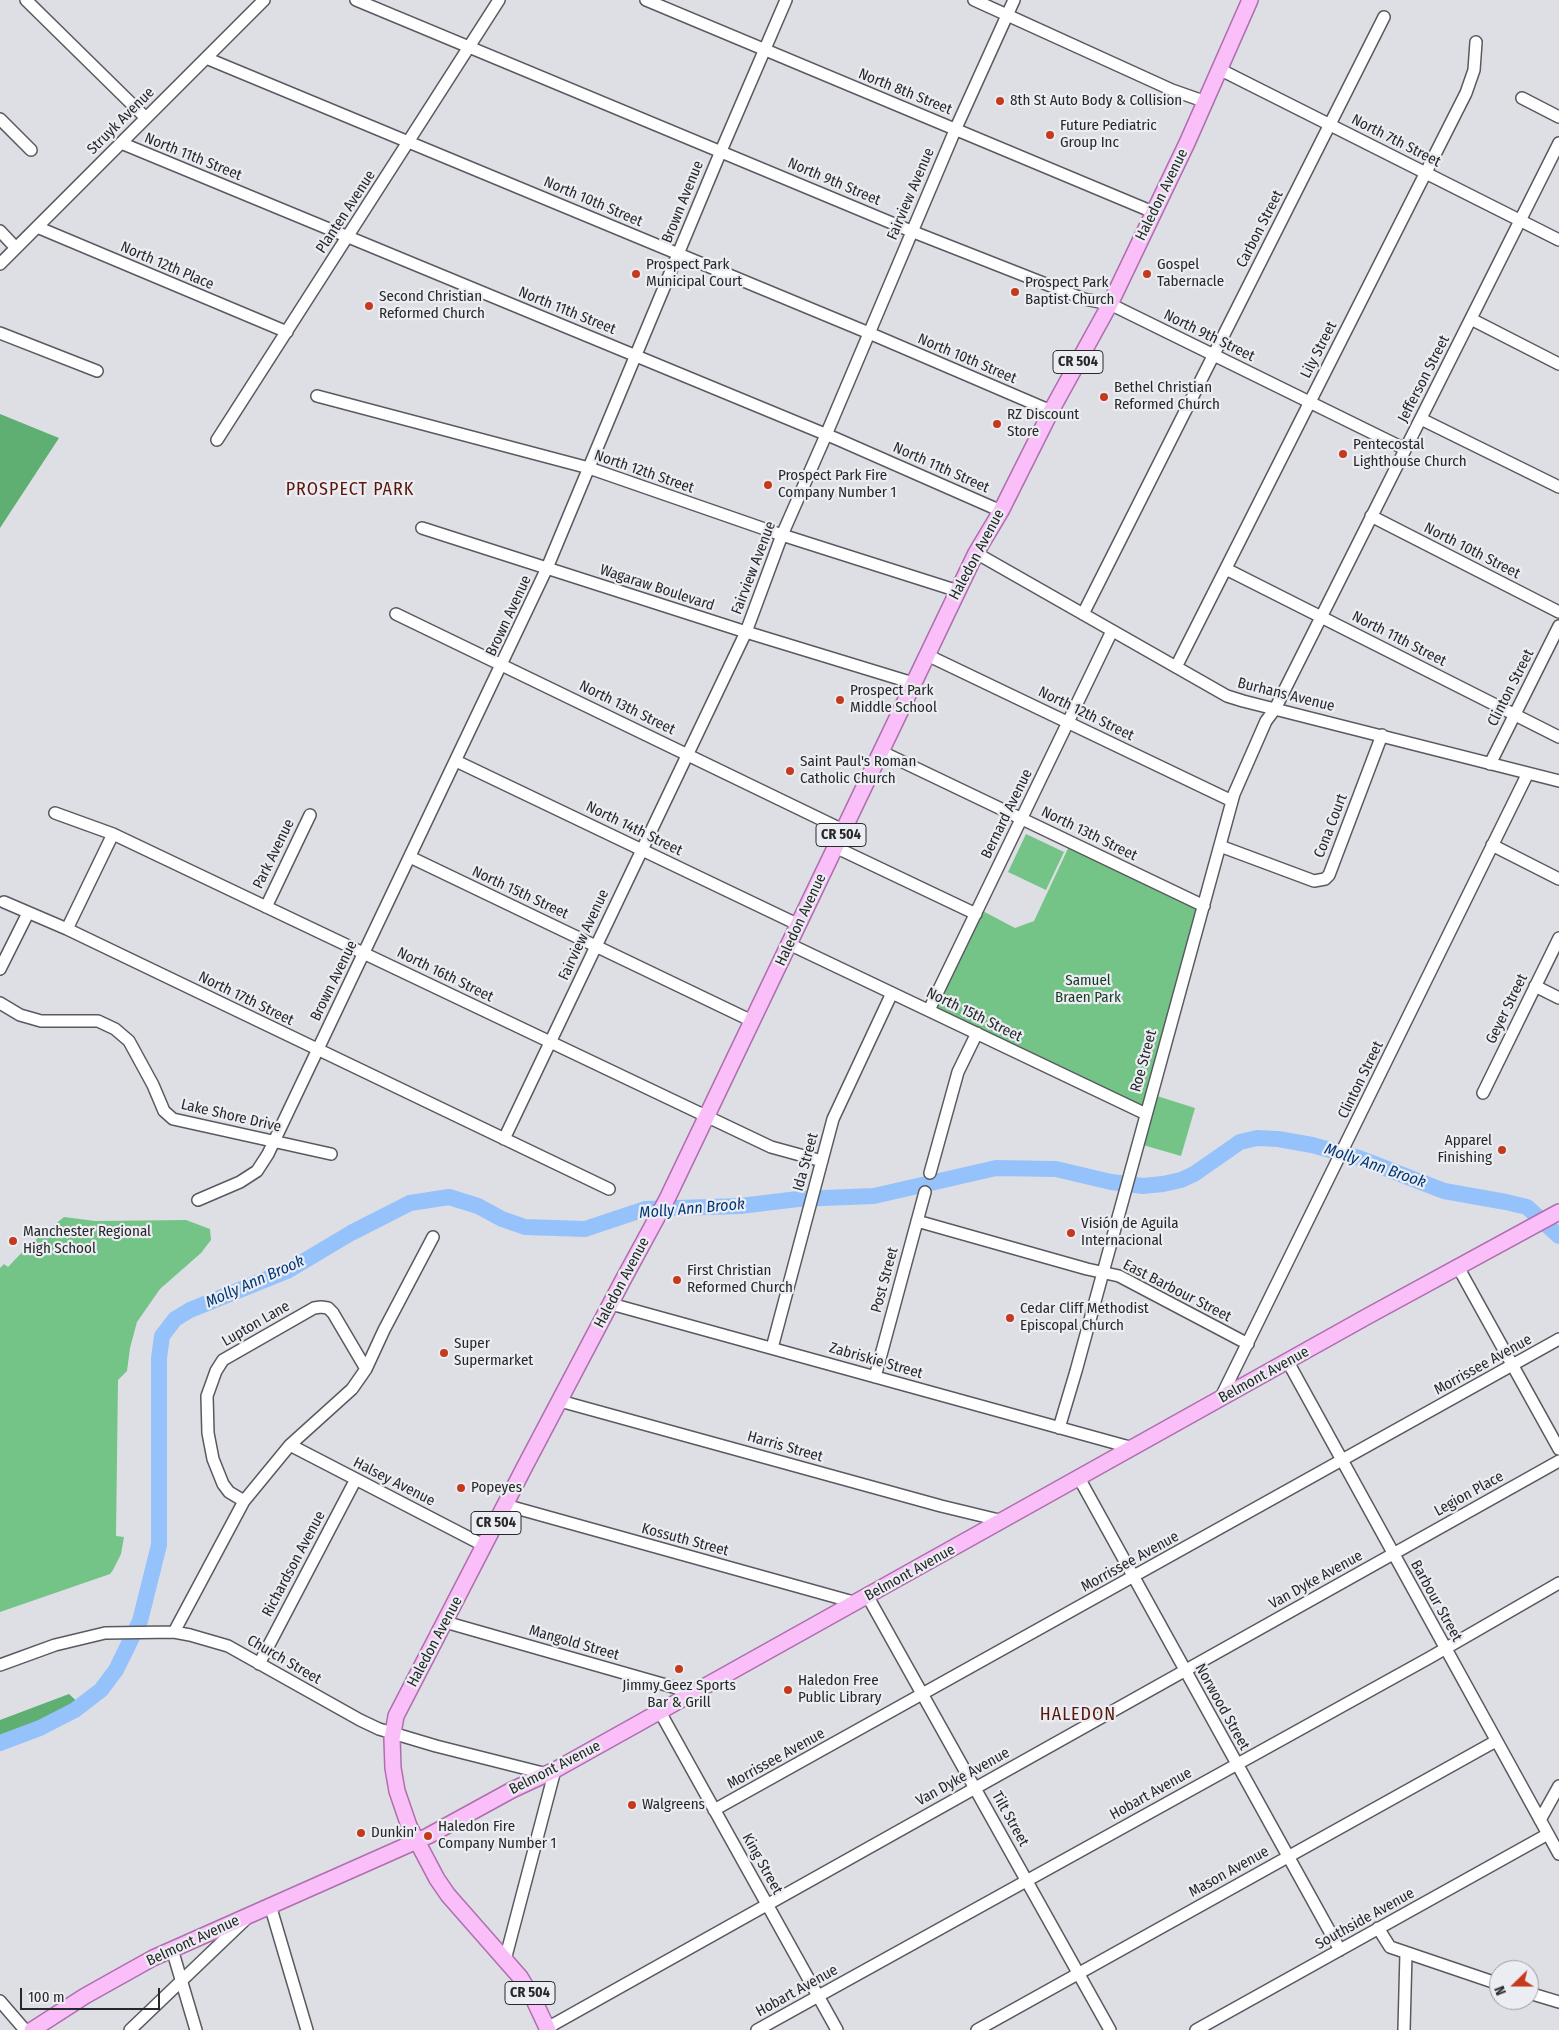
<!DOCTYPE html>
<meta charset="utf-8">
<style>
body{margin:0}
#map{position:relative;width:1559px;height:2030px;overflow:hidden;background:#dedfe5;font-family:"Fira Sans Condensed",sans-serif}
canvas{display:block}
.north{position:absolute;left:1489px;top:1960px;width:50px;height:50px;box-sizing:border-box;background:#ebedf2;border:1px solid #9d9ea2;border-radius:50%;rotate:248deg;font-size:14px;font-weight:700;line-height:20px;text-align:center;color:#28282a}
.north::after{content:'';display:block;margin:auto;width:18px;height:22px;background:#c53a1e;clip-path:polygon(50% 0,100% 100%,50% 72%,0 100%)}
.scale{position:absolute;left:20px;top:1988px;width:140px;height:22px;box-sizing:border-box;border:2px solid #28282a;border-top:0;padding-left:6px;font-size:15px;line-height:18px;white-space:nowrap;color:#28282a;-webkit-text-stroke:4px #ebedf2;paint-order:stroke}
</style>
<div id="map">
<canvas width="1559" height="2030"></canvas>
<div class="north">N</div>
<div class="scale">100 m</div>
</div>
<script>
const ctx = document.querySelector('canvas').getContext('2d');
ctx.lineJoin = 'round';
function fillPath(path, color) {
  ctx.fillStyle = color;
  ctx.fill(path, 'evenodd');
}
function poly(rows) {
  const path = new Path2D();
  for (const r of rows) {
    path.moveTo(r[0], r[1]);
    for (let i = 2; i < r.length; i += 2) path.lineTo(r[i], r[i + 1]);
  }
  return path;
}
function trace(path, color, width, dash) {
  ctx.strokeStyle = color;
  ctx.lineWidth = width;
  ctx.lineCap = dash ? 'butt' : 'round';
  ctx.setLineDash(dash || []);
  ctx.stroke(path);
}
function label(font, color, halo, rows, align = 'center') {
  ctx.font = font + ' "Fira Sans Condensed",sans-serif';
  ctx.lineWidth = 4.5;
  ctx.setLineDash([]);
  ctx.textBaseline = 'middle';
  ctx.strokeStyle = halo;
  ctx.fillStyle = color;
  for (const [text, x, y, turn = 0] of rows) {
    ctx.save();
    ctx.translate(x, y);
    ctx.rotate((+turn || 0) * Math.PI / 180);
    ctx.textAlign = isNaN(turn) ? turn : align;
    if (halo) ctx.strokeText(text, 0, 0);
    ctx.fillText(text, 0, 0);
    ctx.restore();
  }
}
fillPath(poly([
 [1026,834,1064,852,1046,890,1008,872],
 [1072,840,1204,903,1145,1114,929,1010,979,909,1015,928,1034,921],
 [1157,1096,1195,1108,1181,1156,1143,1145],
 [64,1217,95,1221,186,1220,210,1229,211,1240,201,1253,160,1289,137,1322,130,1348,127,1371,118,1380,116,1536,124,1537,121,1554,113,1570,110,1574,0,1612,0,1268,4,1264,8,1267,28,1246]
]), '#74c487');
fillPath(poly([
 [0,414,59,438,0,528],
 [69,1694,84,1708,0,1751,0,1720]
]), '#5faf73');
trace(poly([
 [0,1743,40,1728,75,1710,101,1690,116,1670,140,1621,159,1545,159,1358,162,1336,175,1319,190,1310,289,1270,351,1233,410,1203,449,1197,478,1206,502,1219,525,1227,585,1229,645,1209,740,1206,798,1199,874,1196,996,1168,1056,1169,1111,1182,1143,1186,1163,1184,1181,1180,1194,1174,1240,1142,1257,1138,1278,1139,1312,1145,1359,1158,1444,1191,1506,1202,1527,1207,1559,1236]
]), '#96c2fc', 16);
const minor = poly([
 [26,0,146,118],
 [356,0,911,231,1084,299,1110,304,1405,449],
 [646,0,1153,212],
 [974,0,1172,90,1206,102],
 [206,58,869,333,1051,411],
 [1219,69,1559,240],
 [1522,98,1559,117],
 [0,119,31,150],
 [121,143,837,439,1001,511],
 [37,227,287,332],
 [0,231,16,248],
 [0,264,264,0],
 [1471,319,1559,364],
 [0,333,97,371],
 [317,396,589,468,782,535,958,591],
 [1421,419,1559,487],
 [217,440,499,0],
 [1371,516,1559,612],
 [422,528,746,632,913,683],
 [976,553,1227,696,1243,701,1559,781],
 [1226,569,1559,737],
 [396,614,843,830],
 [1083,614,1384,17],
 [927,655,1232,801],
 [1176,667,1466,93,1474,70,1476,42],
 [880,751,1204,906],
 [456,761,799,925],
 [1490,764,1559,626],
 [55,813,113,834,771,1147,822,1161],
 [1492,845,1559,879],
 [1220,846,1314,881,1325,879,1329,875,1382,735],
 [835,847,976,914],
 [410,857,752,1021],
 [4,902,67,929,609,1189],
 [266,907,310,815],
 [67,929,113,834],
 [789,944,1146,1114],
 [0,969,28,913],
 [1535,986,1559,998],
 [0,1003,20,1015,41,1021,98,1021,115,1029,129,1041,153,1085,164,1111,173,1119,331,1154],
 [929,1010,1112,631],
 [1483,1093,1559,938],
 [504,1139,746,632,782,535,826,435,956,128,1014,0],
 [930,1173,958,1072,977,1033],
 [198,1200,240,1182,257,1171,268,1154,547,568,721,151,786,0],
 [917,1221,1087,1269,1119,1276,1248,1344],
 [1458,1267,1559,1449],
 [611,1304,1133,1448],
 [772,1348,833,1119,892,993],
 [1288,1362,1559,1854],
 [875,1377,925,1192],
 [1220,1399,1528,773],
 [560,1401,941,1506,1003,1521],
 [1059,1428,1076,1371,1234,794,1266,721,1275,709,1559,143],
 [290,1445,485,1546],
 [1079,1478,1340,1950],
 [244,1501,229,1492,223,1484,213,1459,208,1433,207,1396,216,1371,223,1360,314,1308,321,1307,328,1308,333,1313,366,1369],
 [505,1505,857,1603],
 [868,1597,1110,2030],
 [445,1622,694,1693],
 [174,1632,244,1501,290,1445,352,1389,366,1369,384,1330,433,1237],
 [259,1664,356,1479],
 [0,1665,55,1645,105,1633,174,1632,190,1635,228,1646,360,1720,379,1729,436,1746,547,1774],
 [660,1712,837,2030],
 [714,1810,1559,1339],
 [1540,1820,1559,1786],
 [270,1905,307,2030],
 [1378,1928,1390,1947,1499,1984],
 [172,1949,196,2030],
 [505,1960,555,1770],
 [1529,1993,1559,2002],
 [0,2001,25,2030],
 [547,2028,1559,1461],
 [130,2030,245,1920],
 [757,2030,1429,1658,1559,1583],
 [977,2030,1496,1741],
 [1196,2030,1548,1834],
 [1404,2030,1406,1953]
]);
const major = poly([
 [32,2030,85,1996,153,1958,428,1836,512,1790,555,1770,1368,1316,1559,1212],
 [548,2030,534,2000,520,1977,448,1895,437,1879,409,1826,397,1791,393,1768,392,1739,396,1716,524,1468,623,1280,667,1199,976,553,1001,511,1051,411,1110,304,1187,143,1250,0]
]);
trace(minor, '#595a5f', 14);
trace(major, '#af6eae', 18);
trace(minor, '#fff', 11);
trace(major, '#fabff9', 15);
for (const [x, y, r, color] of [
 [1000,101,5,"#c53a1e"],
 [1050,135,5,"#c53a1e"],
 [636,274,5,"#c53a1e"],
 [1147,274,5,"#c53a1e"],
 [1015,292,5,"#c53a1e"],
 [369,306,5,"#c53a1e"],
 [1104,397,5,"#c53a1e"],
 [997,424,5,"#c53a1e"],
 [1343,454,5,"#c53a1e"],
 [768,485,5,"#c53a1e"],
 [840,700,5,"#c53a1e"],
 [790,771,5,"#c53a1e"],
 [1502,1150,5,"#c53a1e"],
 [1071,1233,5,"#c53a1e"],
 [13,1241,5,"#c53a1e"],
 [677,1280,5,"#c53a1e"],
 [1010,1318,5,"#c53a1e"],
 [444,1353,5,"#c53a1e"],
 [461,1488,5,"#c53a1e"],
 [679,1669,5,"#c53a1e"],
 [788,1690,5,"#c53a1e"],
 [632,1805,5,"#c53a1e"],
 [361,1833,5,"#c53a1e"],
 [428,1836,5,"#c53a1e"]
]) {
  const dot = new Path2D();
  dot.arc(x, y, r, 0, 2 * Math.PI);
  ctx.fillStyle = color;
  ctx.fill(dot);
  trace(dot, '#ebedf2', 2);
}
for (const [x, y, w] of [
 [1078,362,50],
 [841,835,50],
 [496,1523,50],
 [530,1993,50]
]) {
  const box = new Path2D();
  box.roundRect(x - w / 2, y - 11.5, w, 23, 4);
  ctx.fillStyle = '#ebedf2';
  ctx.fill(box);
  trace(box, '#28282a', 1);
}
label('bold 14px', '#28282a', null, [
 ["CR 504",1078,362],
 ["CR 504",841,835],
 ["CR 504",496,1523],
 ["CR 504",530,1993]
]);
label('15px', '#28282a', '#ebedf2', [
 ["North 8th Street",905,92,22],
 ["Struyk Avenue",121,121,-45],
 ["North 7th Street",1396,141,27],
 ["North 11th Street",193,157,22],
 ["North 9th Street",834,182,23],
 ["Fairview Avenue",911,194,-67],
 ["Haledon Avenue",1162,195,-64],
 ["North 10th Street",593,202,23],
 ["Brown Avenue",683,202,-68],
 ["Planten Avenue",346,212,-57],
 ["Carbon Street",1260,229,-63],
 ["North 12th Place",167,266,23],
 ["North 11th Street",567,311,22],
 ["North 9th Street",1209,336,26],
 ["Lily Street",1319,350,-63],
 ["North 10th Street",967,359,23],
 ["Jefferson Street",1424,379,-63],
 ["North 11th Street",941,468,24],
 ["North 12th Street",644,472,19],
 ["North 10th Street",1472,551,27],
 ["Haledon Avenue",977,555,-62],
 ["Fairview Avenue",754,568,-69],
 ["Wagaraw Boulevard",657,588,18],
 ["Brown Avenue",509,616,-65],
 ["North 11th Street",1399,639,27],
 ["Clinton Street",1511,688,-63],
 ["Burhans Avenue",1286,695,14],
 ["North 13th Street",627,708,26],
 ["North 12th Street",1086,714,26],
 ["Bernard Avenue",1007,814,-64],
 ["Cona Court",1331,826,-69],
 ["North 14th Street",634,829,26],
 ["North 13th Street",1089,834,26],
 ["Park Avenue",274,854,-64],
 ["North 15th Street",520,893,25],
 ["Haledon Avenue",801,920,-65],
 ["Fairview Avenue",584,935,-65],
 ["North 16th Street",445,975,26],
 ["Brown Avenue",334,981,-64],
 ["North 17th Street",246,999,26],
 ["Geyer Street",1507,1009,-64],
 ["North 15th Street",974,1015,26],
 ["Roe Street",1144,1061,-75],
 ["Clinton Street",1361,1080,-64],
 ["Lake Shore Drive",231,1116,13],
 ["Ida Street",806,1162,-75],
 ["Post Street",885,1280,-75],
 ["Haledon Avenue",622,1283,-62],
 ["East Barbour Street",1177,1291,27],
 ["Lupton Lane",256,1324,-30],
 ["Zabriskie Street",876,1361,16],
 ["Morrissee Avenue",1483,1365,-29],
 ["Belmont Avenue",1264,1375,-29],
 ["Harris Street",785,1447,16],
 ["Halsey Avenue",394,1482,27],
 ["Legion Place",1469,1494,-29],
 ["Kossuth Street",685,1540,15],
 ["Morrissee Avenue",1130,1562,-29],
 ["Richardson Avenue",294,1564,-62],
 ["Belmont Avenue",910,1573,-29],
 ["Van Dyke Avenue",1316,1580,-29],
 ["Barbour Street",1436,1601,61],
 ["Haledon Avenue",435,1642,-62],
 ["Mangold Street",574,1643,16],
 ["Church Street",284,1660,30],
 ["Norwood Street",1222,1707,61],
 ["Morrissee Avenue",776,1759,-29],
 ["Belmont Avenue",555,1768,-27],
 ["Van Dyke Avenue",963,1777,-29],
 ["Hobart Avenue",1151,1794,-29],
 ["Tilt Street",1010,1819,61],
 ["King Street",762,1864,61],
 ["Mason Avenue",1229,1872,-29],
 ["Southside Avenue",1365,1919,-29],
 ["Belmont Avenue",193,1941,-25],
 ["Hobart Avenue",797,1991,-29]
]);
label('15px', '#28282a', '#ebedf2', [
 ["8th St Auto Body & Collision",1010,101],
 ["Future Pediatric",1060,126],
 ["Group Inc",1060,143],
 ["Prospect Park",646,265],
 ["Municipal Court",646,282],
 ["Gospel",1157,265],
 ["Tabernacle",1157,282],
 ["Prospect Park",1025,283],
 ["Baptist Church",1025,300],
 ["Second Christian",379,297],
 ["Reformed Church",379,314],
 ["Bethel Christian",1114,388],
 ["Reformed Church",1114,405],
 ["RZ Discount",1007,415],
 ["Store",1007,432],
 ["Pentecostal",1353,445],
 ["Lighthouse Church",1353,462],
 ["Prospect Park Fire",778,476],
 ["Company Number 1",778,493],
 ["Prospect Park",850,691],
 ["Middle School",850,708],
 ["Saint Paul's Roman",800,762],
 ["Catholic Church",800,779],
 ["Apparel",1492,1141,"right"],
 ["Finishing",1492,1158,"right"],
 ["Visión de Aguila",1081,1224],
 ["Internacional",1081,1241],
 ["Manchester Regional",23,1232],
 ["High School",23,1249],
 ["First Christian",687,1271],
 ["Reformed Church",687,1288],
 ["Cedar Cliff Methodist",1020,1309],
 ["Episcopal Church",1020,1326],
 ["Super",454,1344],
 ["Supermarket",454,1361],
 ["Popeyes",471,1488],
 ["Haledon Free",798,1681],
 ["Public Library",798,1698],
 ["Jimmy Geez Sports",679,1686,"center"],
 ["Bar & Grill",679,1703,"center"],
 ["Walgreens",642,1805],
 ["Haledon Fire",438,1827],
 ["Company Number 1",438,1844],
 ["Dunkin'",371,1833]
], 'left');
label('15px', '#183921', '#ebedf2', [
 ["Samuel",1088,981],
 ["Braen Park",1088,998]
]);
label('italic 16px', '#003877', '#ebedf2', [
 ["Molly Ann Brook",1375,1166,19],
 ["Molly Ann Brook",692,1209,-5],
 ["Molly Ann Brook",255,1282,-24]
]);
ctx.letterSpacing = '1px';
label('18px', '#591709', '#ebedf2', [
 ["PROSPECT PARK",350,490],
 ["HALEDON",1078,1715]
]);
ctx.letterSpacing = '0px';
</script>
